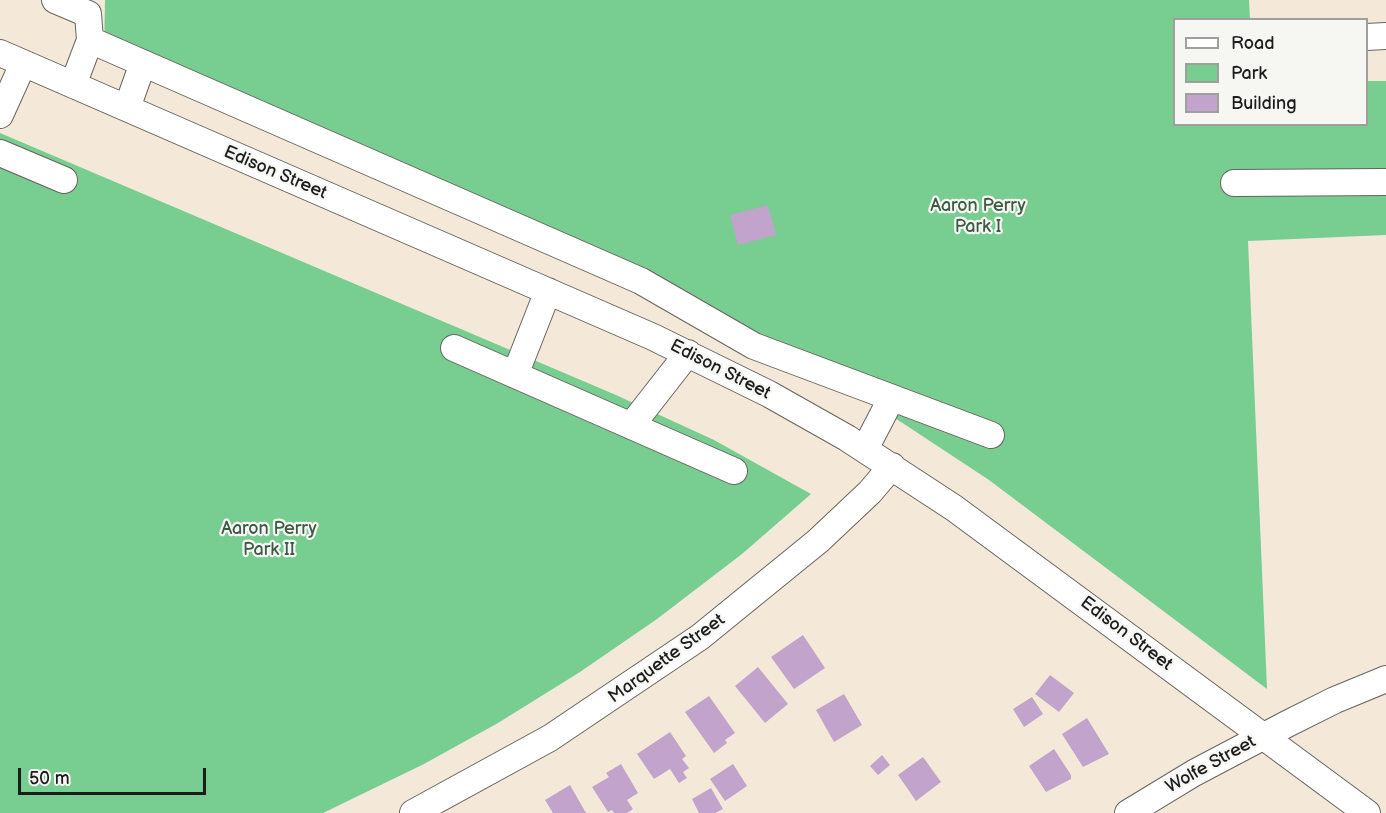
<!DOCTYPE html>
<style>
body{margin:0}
#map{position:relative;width:1386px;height:813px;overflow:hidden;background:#f4e9d8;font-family:"Balsamiq Sans",sans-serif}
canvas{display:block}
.legend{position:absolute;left:1173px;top:18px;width:195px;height:108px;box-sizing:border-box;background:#f6f6f2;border:2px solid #9f9f9c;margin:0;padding:8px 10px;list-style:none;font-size:18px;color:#1c1c1c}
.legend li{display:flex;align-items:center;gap:12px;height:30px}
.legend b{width:30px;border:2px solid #9f9f9c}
.scale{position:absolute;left:18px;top:768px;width:188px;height:27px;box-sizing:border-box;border:3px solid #1c1c1c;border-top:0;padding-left:8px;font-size:18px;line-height:21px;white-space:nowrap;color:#1c1c1c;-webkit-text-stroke:4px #f6f6f2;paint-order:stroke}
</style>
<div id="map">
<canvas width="1386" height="813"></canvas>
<ul class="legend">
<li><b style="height:8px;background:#fff"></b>Road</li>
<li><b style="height:16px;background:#78cd91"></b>Park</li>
<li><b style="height:16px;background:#c2a3cb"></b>Building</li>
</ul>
<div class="scale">50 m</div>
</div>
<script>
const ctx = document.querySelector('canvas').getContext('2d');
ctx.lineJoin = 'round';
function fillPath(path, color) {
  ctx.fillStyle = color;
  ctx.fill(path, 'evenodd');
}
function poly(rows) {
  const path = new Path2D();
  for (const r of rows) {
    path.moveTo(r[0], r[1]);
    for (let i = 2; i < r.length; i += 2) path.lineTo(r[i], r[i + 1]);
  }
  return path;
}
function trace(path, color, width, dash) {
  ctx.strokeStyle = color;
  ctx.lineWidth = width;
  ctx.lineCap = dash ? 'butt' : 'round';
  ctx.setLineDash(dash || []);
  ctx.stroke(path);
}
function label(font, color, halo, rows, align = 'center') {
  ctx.font = font + ' "Balsamiq Sans",sans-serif';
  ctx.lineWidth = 4.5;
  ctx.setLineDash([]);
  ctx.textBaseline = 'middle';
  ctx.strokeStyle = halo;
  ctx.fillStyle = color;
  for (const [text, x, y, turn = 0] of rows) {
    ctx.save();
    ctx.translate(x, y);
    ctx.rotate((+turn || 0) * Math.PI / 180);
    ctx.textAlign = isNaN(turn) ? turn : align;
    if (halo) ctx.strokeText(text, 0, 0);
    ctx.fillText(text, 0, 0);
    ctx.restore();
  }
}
fillPath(poly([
 [105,0,1249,0,1250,19,1174,20,1174,124,1366,124,1367,81,1386,81,1386,235,1248,241,1267,689,989,480,901,422,805,365,104,55],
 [0,133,616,395,714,440,811,494,742,554,657,619,580,672,498,723,424,764,323,813,0,813]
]), '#78cd91');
fillPath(poly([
 [768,205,776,235,738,245,730,215],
 [803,635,825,668,794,689,771,657],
 [758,667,788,704,765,723,735,686],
 [1050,675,1074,693,1059,712,1035,694],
 [844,694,862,725,834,742,816,710],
 [709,696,735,733,725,740,727,743,714,753,685,712],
 [1032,697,1043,714,1024,727,1013,709],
 [1087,718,1109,754,1083,767,1062,734],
 [670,732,686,756,682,759,689,768,683,772,687,778,679,783,670,769,654,779,637,754],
 [1054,749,1071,775,1071,779,1046,792,1029,766],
 [882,755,890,765,878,775,870,766],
 [923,757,941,782,916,801,898,775],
 [621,764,638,793,627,800,633,809,627,813,614,813,612,810,608,812,592,787,609,777,606,773],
 [733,764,747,786,725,801,710,779],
 [570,785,586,813,553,813,545,800],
 [711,788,723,809,715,813,699,813,692,799]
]), '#c2a3cb');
const minor = poly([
 [55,0,88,14,90,40,73,85],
 [1366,37,1386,36],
 [90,40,641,281,754,346,991,435],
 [0,53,653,337,769,394,847,438,954,508,1367,813],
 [127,108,143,63],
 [0,115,23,64],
 [0,153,64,180],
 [1234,183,1386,182],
 [454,348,734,471],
 [515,375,548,291],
 [631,426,688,353],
 [865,449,891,399],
 [413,813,550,738,700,637,818,541,870,492,892,466],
 [1128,813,1194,773,1287,724,1335,700,1386,679]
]);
trace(minor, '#68645e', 28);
trace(minor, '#fff', 26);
label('18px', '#1c1c1c', '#f6f6f2', [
 ["Edison Street",275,173,23],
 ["Edison Street",720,370,27],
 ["Edison Street",1126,634,37],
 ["Marquette Street",667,659,-36],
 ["Wolfe Street",1211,765,-29]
]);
label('18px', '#3c5a45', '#f6f6f2', [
 ["Aaron Perry",978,206],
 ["Park I",978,227],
 ["Aaron Perry",269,529],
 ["Park II",269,550]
]);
</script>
